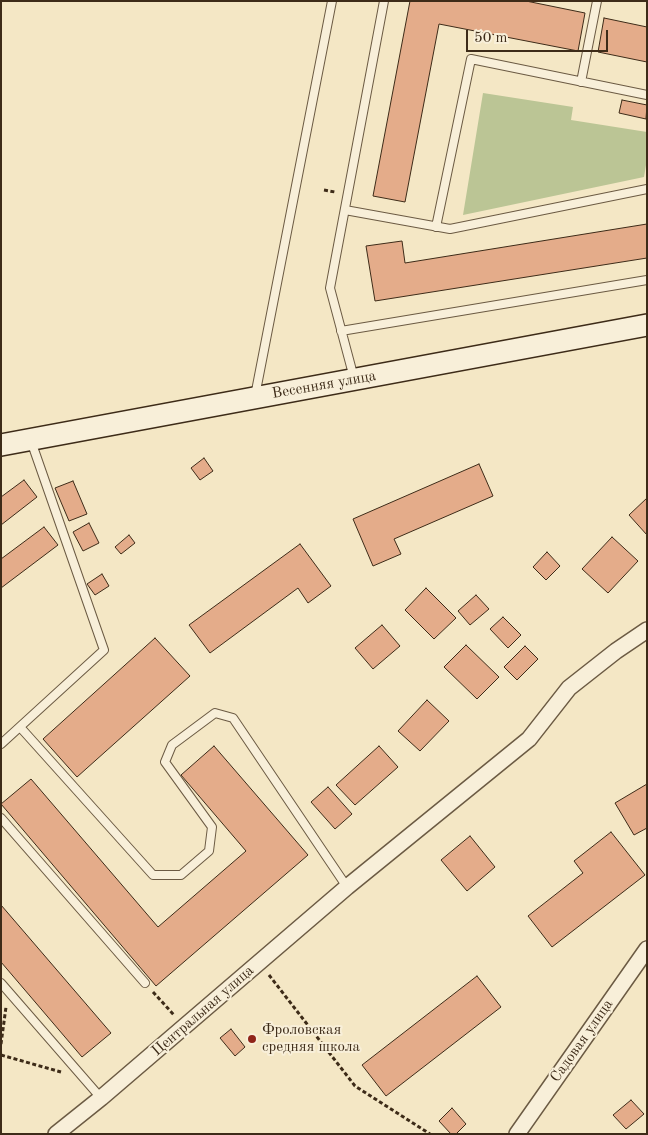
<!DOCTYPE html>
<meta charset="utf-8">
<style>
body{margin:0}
#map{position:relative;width:648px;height:1135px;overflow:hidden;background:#f4e7c5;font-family:"Old Standard TT",serif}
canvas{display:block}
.frame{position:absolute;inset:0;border:2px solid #3d2b18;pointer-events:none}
.scale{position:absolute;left:466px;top:30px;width:142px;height:22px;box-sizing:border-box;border:2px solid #3d2b18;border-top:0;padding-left:6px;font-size:15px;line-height:18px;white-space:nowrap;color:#3d2b18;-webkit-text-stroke:4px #f8efd9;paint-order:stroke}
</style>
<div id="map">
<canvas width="648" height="1135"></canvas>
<div class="frame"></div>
<div class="scale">50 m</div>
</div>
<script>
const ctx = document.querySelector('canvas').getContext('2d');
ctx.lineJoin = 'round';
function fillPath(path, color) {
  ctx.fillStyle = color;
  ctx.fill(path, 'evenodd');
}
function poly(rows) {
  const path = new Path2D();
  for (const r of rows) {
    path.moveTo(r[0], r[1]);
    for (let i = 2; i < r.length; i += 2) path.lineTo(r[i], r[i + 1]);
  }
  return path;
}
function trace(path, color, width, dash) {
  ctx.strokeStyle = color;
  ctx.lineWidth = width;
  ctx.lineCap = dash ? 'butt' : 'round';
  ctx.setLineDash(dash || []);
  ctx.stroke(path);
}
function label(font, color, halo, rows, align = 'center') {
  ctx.font = font + ' "Old Standard TT",serif';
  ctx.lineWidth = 4;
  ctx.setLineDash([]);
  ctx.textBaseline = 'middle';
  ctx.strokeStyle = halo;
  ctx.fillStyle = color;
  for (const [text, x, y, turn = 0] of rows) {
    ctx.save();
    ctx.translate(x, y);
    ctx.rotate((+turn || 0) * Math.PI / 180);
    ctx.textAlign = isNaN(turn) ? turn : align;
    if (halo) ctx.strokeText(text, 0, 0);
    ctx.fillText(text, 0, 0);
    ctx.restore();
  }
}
fillPath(poly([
 [483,93,573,107,571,120,647,132,647,159,644,177,463,215]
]), '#bbc595');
const building = poly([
 [410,1,526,1,585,13,578,51,439,24,405,202,373,196,410,1],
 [604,18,647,27,647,62,598,52,604,18],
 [622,100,647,105,646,119,619,113,622,100],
 [647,224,647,258,375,301,366,246,402,241,405,263,647,224],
 [204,458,213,471,200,480,191,468,204,458],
 [479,464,493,496,394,539,401,554,373,566,353,519,479,464],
 [24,480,37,497,1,525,1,497,24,480],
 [73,481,87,514,69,521,55,488,73,481],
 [647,498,647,535,629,515,647,498],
 [89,523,99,543,83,551,73,532,89,523],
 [44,527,58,545,1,588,1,559,44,527],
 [129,535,135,543,121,554,115,547,129,535],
 [612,537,638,561,608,593,582,569,612,537],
 [300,544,331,586,308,603,298,588,210,653,189,625,300,544],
 [547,552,560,566,546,580,533,567,547,552],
 [102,574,109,586,95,595,87,584,102,574],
 [426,588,456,618,434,639,405,610,426,588],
 [476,595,489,609,470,625,458,611,476,595],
 [503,617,521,635,508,648,490,629,503,617],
 [382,625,400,646,373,669,355,648,382,625],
 [155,638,190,676,77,777,43,739,155,638],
 [466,645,499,677,477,699,444,667,466,645],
 [525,646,538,659,517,680,504,667,525,646],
 [427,700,449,721,420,751,398,731,427,700],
 [214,746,308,855,156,986,1,804,31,779,158,927,246,851,181,775,214,746],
 [379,746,398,767,355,805,336,785,379,746],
 [647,784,647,828,634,835,615,803,647,784],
 [328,787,352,814,335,829,311,802,328,787],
 [611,832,645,875,552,947,528,916,583,873,574,861,611,832],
 [470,836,495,867,467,891,441,860,470,836],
 [1,905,111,1033,82,1057,1,962,1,905],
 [477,976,501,1007,386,1096,362,1065,477,976],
 [231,1029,245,1047,235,1056,220,1038,231,1029],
 [631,1100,644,1114,626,1129,613,1115,631,1100],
 [452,1108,466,1124,456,1134,451,1134,439,1121,452,1108]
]);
fillPath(building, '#e4ac8a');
trace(building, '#3d2b18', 1);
const lane = poly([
 [581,82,597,1],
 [345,210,450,229,647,189],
 [436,227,471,59,647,95],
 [341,331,647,280],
 [354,378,330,288,384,1],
 [255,396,332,1],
 [20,727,153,875,181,875,209,851,212,827,165,762,172,745,215,713,233,718,347,887],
 [1,744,104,650,31,441],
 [1,818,145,983],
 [1,983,101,1098]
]);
const street = poly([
 [56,1134,101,1098,347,887,529,739,569,688,616,651,647,630],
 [517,1134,647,949]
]);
const secondary = poly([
 [1,445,647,325]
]);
trace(lane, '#6b5a43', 10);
trace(street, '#6b5a43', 18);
trace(secondary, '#3d2b18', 24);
trace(poly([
 [324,190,335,192],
 [269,975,355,1086,430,1134],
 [153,992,174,1015],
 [1,1044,6,1007],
 [1,1055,61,1072]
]), '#3d2b18', 3, [4, 2.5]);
trace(lane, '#f8efd9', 8);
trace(street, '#f8efd9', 15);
trace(secondary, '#f8efd9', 21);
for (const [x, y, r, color] of [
 [252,1039,5,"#8f2418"]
]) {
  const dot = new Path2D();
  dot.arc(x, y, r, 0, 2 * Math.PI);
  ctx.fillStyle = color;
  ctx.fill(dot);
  trace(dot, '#f8efd9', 2);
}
label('15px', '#3d2b18', '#f8efd9', [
 ["Весенняя улица",324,385,-10],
 ["Центральная улица",203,1011,-41],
 ["Садовая улица",582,1041,-55]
]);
label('15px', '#3d2b18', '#f8efd9', [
 ["Фроловская",262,1030],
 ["средняя школа",262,1047]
], 'left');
</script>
